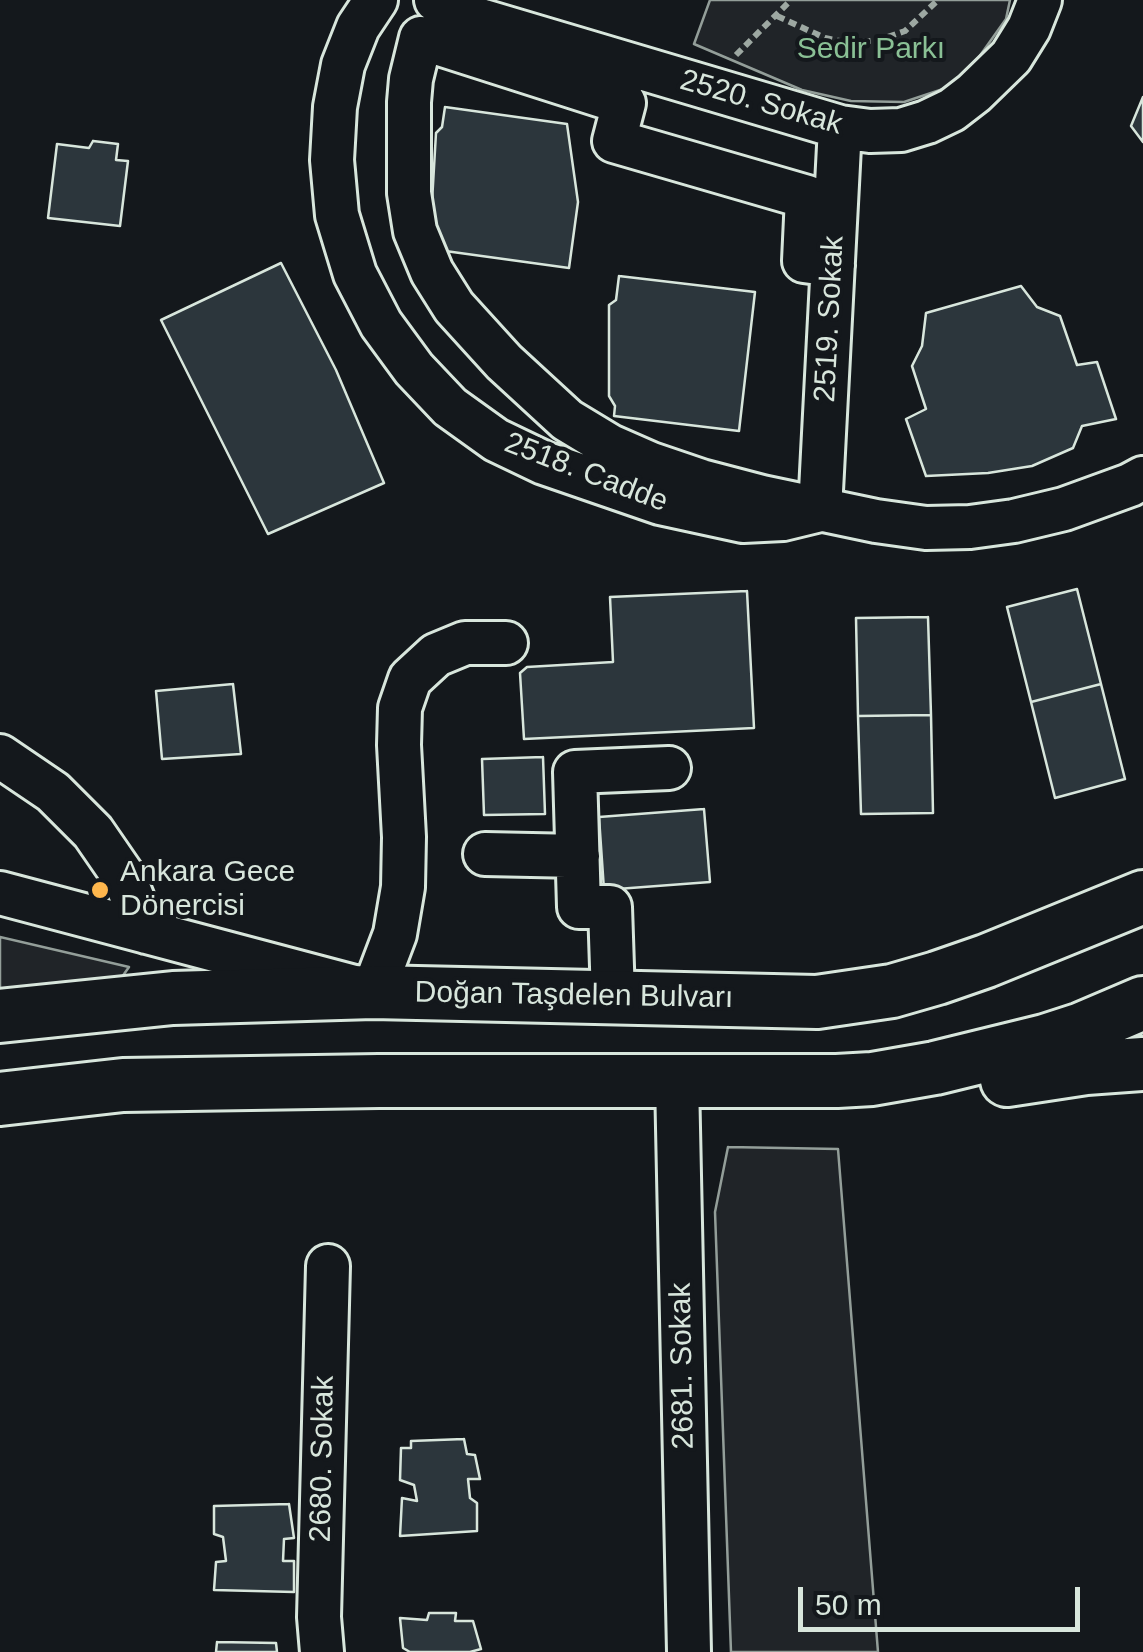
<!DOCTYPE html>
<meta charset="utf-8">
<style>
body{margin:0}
#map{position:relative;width:1143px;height:1652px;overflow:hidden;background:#14181c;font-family:Helvetica,sans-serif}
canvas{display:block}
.scale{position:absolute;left:798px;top:1587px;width:282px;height:45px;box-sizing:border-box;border:5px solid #d8e6dc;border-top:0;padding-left:12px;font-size:30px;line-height:35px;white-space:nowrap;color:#d8e6dc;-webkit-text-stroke:8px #14181c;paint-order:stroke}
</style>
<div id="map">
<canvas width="1143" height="1652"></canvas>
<div class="scale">50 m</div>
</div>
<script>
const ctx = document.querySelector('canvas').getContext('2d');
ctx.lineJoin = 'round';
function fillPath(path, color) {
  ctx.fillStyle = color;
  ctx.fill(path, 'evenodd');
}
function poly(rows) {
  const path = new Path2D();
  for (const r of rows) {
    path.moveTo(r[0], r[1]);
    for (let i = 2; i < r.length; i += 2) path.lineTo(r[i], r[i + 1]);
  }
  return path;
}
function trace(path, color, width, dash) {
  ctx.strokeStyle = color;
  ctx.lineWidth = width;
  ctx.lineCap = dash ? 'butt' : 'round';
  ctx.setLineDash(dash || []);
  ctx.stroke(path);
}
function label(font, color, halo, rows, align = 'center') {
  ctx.font = font + ' Helvetica,sans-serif';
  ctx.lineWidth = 8;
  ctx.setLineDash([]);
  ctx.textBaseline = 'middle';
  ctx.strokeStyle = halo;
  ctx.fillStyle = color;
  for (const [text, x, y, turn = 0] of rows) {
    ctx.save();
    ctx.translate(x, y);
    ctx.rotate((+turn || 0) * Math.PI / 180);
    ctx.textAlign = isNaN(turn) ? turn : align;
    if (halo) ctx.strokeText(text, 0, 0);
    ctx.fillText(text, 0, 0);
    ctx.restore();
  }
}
const green = poly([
 [710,0,1010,0,1006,19,979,57,949,87,904,102,851,101,802,90,694,44,710,0],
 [0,937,129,967,117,984,0,994,0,937],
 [728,1147,838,1149,878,1652,731,1652,715,1212,728,1147]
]);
fillPath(green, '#202428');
trace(green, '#939e99', 2.5);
const building = poly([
 [1143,97,1143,142,1131,126,1143,97],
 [445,107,567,124,578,202,569,268,438,250,431,219,436,133,442,127,445,107],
 [93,141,118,144,116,160,128,161,120,226,48,218,57,144,89,148,93,141],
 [281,263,336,370,384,483,268,534,161,320,281,263],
 [619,276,755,292,739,431,614,416,615,406,609,396,609,305,616,300,619,276],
 [1021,286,1037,307,1060,316,1077,365,1097,362,1116,419,1082,426,1073,448,1032,466,988,473,926,476,906,419,926,409,912,366,922,346,926,313,1021,286],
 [1077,589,1101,684,1031,702,1007,607,1077,589],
 [747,591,754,728,524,739,520,673,527,667,613,662,610,597,747,591],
 [928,617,931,715,858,716,856,618,928,617],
 [233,684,241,754,162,759,156,691,233,684],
 [1101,684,1125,779,1055,798,1031,702,1101,684],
 [931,715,933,813,861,814,858,716,931,715],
 [543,757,545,814,484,815,482,759,543,757],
 [704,809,710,882,604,890,599,817,704,809],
 [464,1439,467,1454,475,1455,480,1479,468,1479,470,1498,477,1503,477,1531,400,1536,402,1498,417,1501,414,1485,400,1480,401,1448,411,1448,411,1441,464,1439],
 [289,1504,294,1538,284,1539,283,1561,294,1561,294,1592,214,1590,216,1562,226,1561,223,1537,214,1534,214,1506,289,1504],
 [429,1613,456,1613,455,1621,473,1621,481,1649,470,1652,410,1652,403,1648,400,1618,427,1620,429,1613],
 [217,1642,276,1643,277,1652,216,1652,217,1642]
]);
fillPath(building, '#2c363c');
trace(building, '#d8e6dc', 2.5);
const minor = poly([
 [376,0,358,27,343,65,335,107,332,160,337,215,355,274,381,324,414,369,450,407,496,440,544,463,660,503,743,521,783,519,820,510,840,127],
 [436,0,452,11,483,21,840,127,870,131,901,130,927,122,952,110,974,93,1011,57,1029,28,1040,0],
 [833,265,804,261,807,197,614,141,624,103,421,38,411,79,409,102,409,193,415,231,432,272,454,307,504,362,567,420,610,446,651,464,701,481,762,497,876,521,926,528,970,527,1014,521,1064,509,1130,485,1143,478],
 [0,756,53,792,93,832,124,877,146,932],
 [485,854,578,856],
 [0,893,373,992,395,934,403,887,404,837,399,745,400,708,410,679,436,655,465,643,506,643],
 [613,997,610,907,579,907,575,772,669,768],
 [677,1080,689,1652],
 [322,1652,319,1617,328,1266]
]);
const major = poly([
 [0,1016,173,998,373,992,817,1002,892,991,937,978,986,961,1143,897],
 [1007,1080,1086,1068,1143,1064],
 [0,1099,123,1085,379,1081,837,1081,872,1079,935,1068,1045,1041,1082,1029,1143,1003]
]);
trace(minor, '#d8e6dc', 48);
trace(major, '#d8e6dc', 58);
trace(poly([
 [777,16,825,38,850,43,879,40,905,31,938,0],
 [736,55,791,0]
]), '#9da8a2', 6, [8, 5]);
trace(minor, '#14181c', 42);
trace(major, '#14181c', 52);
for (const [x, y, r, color] of [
 [100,890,10,"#ffb74d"]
]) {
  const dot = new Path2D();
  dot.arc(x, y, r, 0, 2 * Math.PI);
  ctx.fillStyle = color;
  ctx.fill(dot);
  trace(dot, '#14181c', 4);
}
label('30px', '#8ac095', '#14181c', [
 ["Sedir Parkı",871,50]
]);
label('30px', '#d8e6dc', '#14181c', [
 ["2520. Sokak",761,103,16],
 ["2519. Sokak",830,319,-87],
 ["2518. Cadde",586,473,21],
 ["Doğan Taşdelen Bulvarı",574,996,1],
 ["2681. Sokak",683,1366,-91],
 ["2680. Sokak",323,1459,-89]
]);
label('30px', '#d8e6dc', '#14181c', [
 ["Ankara Gece",120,873],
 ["Dönercisi",120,907]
], 'left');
</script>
